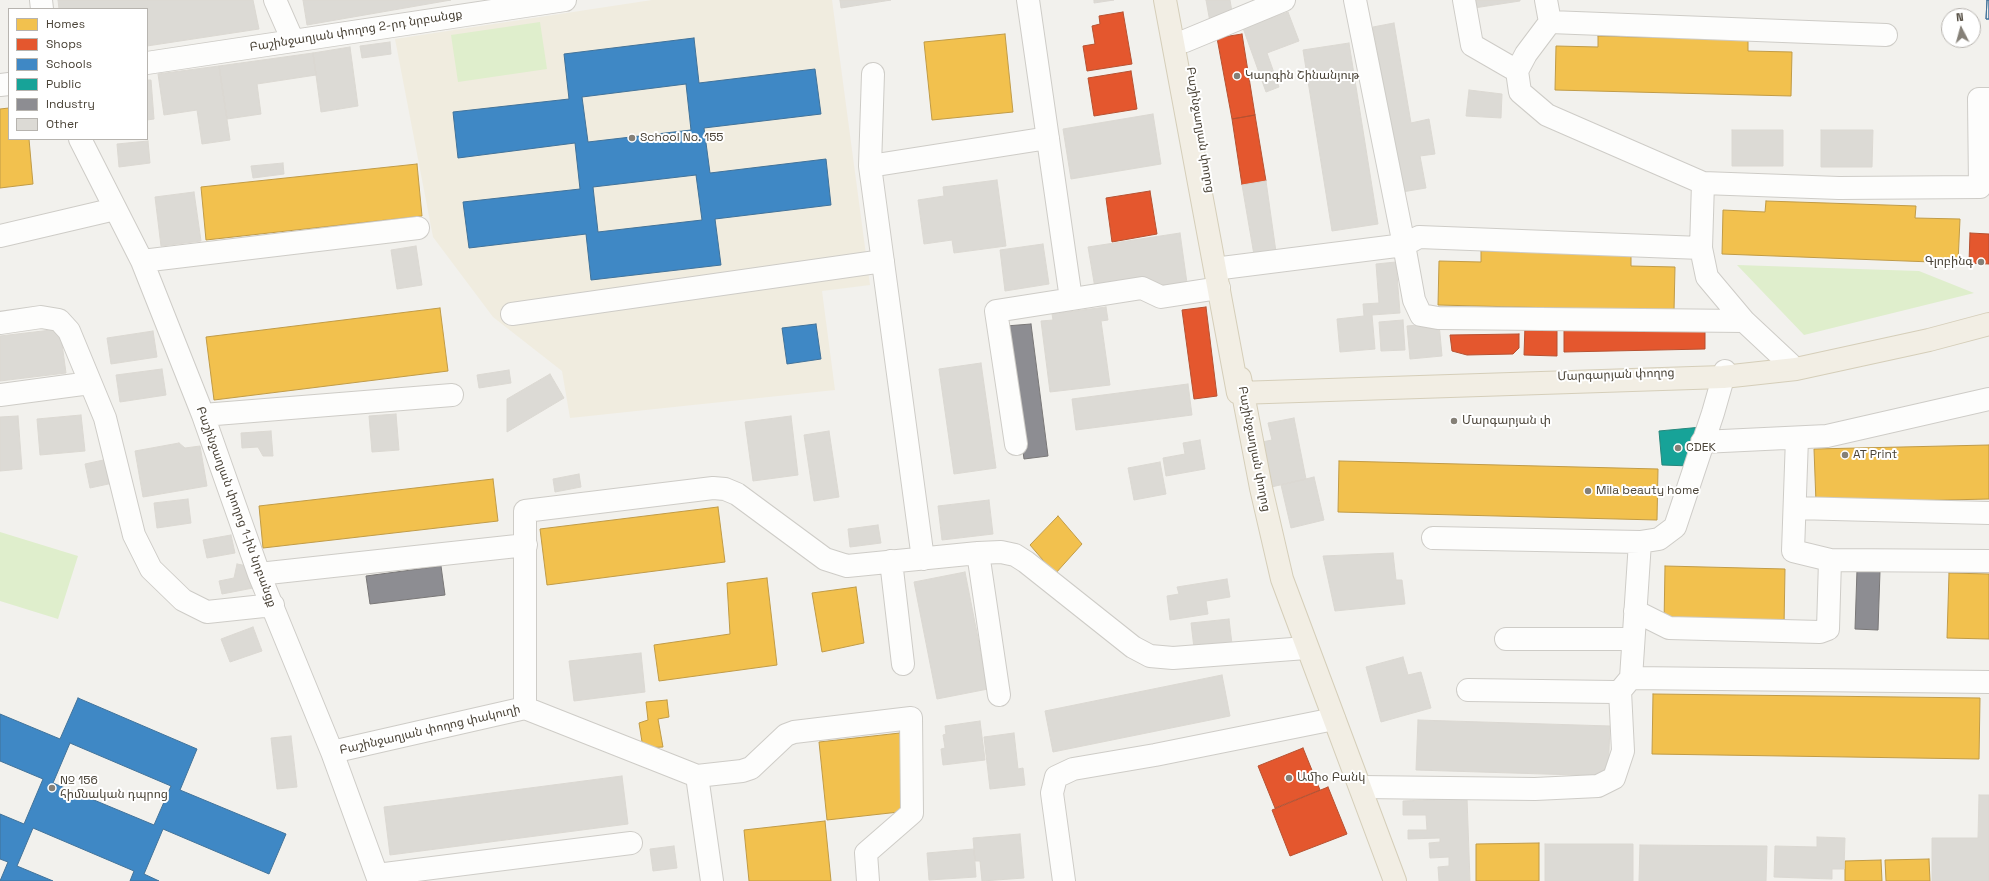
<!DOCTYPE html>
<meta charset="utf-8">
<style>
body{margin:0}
#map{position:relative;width:1989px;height:881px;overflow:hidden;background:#f2f1ed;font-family:"Space Grotesk",sans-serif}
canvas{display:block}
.legend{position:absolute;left:8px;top:8px;width:140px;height:132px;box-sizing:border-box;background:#fff;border:1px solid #b7b4af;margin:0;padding:5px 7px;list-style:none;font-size:12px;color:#4a4337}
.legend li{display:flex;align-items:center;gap:8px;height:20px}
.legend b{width:20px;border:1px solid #b7b4af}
.north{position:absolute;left:1941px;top:8px;width:40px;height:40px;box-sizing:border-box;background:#fff;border:1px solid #b7b4af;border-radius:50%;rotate:354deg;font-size:11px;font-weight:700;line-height:16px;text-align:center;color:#4a4337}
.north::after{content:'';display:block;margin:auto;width:14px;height:18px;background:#858077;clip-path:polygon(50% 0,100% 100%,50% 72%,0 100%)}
</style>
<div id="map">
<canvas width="1989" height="881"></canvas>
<ul class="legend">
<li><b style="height:11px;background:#f2c14e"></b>Homes</li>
<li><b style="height:11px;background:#e4572e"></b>Shops</li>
<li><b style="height:11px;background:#3f88c5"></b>Schools</li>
<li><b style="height:11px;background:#17a398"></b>Public</li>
<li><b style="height:11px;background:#8d8d92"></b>Industry</li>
<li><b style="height:11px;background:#dcdad5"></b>Other</li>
</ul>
<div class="north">N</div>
</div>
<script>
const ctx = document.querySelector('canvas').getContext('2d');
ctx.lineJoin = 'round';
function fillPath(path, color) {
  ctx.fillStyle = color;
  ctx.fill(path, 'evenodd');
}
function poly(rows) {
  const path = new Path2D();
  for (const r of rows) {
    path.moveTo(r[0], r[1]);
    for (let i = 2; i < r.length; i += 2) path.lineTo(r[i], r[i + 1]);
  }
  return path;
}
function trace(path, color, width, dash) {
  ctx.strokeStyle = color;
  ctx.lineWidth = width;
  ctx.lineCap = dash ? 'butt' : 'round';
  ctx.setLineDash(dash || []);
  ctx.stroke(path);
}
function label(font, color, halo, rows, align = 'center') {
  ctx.font = font + ' "Space Grotesk","Noto Sans Armenian",sans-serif';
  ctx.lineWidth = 4;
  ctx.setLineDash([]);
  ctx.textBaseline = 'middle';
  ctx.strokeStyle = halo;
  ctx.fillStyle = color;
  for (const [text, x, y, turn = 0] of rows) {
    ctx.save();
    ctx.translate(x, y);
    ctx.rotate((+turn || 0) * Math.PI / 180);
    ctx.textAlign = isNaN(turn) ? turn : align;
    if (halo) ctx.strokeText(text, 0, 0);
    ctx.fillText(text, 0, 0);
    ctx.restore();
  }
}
fillPath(poly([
 [652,0,832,0,870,285,822,291,835,390,570,418,562,371,493,317,433,237,395,39]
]), '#f0ecdf');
fillPath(poly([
 [540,22,547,69,458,82,451,35],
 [1737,265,1919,271,1974,293,1804,335],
 [0,532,78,556,58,619,0,601]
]), '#dfeecc');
const homes = poly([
 [1005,34,1013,112,932,120,924,42,1005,34],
 [1598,36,1748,40,1748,51,1792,52,1791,96,1555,90,1556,46,1598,47,1598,36],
 [9,108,9,139,29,139,33,184,0,188,0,109,9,108],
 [417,164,422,216,206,240,201,187,417,164],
 [1766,201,1916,206,1915,218,1960,219,1958,263,1722,254,1723,210,1765,212,1766,201],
 [1481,251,1631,255,1631,266,1675,267,1674,311,1438,305,1439,261,1481,262,1481,251],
 [440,308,448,371,214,400,206,337,440,308],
 [1989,445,1989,499,1816,503,1814,449,1989,445],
 [1339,461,1658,469,1657,520,1338,512,1339,461],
 [493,479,498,521,263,548,259,506,493,479],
 [718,507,725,562,547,585,540,529,718,507],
 [1058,516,1082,544,1055,574,1030,545,1058,516],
 [1665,566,1785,569,1784,627,1664,624,1665,566],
 [1949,573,1989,574,1989,639,1947,638,1949,573],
 [767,578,777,665,659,681,654,645,730,634,727,583,767,578],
 [856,587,864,643,822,652,812,593,856,587],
 [1653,694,1980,698,1979,759,1652,754,1653,694],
 [667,700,669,717,658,719,663,747,643,748,639,723,648,720,646,702,667,700],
 [900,733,908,811,827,820,819,742,900,733],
 [825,821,831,881,749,881,744,830,825,821],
 [1539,843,1539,881,1476,881,1476,844,1539,843],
 [1929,859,1930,881,1886,881,1885,860,1929,859],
 [1881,860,1882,881,1845,881,1845,861,1881,860]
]);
fillPath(homes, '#f2c14e');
trace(homes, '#c09b47', 1);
const shops = poly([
 [1123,12,1132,64,1087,71,1083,46,1095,44,1092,26,1100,24,1099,16,1123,12],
 [1242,34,1255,115,1232,119,1217,38,1242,34],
 [1131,71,1137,109,1094,116,1088,78,1131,71],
 [1255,115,1266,181,1242,185,1232,119,1255,115],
 [1150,191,1157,234,1112,242,1106,198,1150,191],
 [1970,233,1989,234,1989,264,1969,263,1970,233],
 [1206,307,1217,396,1194,399,1182,310,1206,307],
 [1525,326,1557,326,1557,356,1524,355,1525,326],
 [1705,327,1705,349,1564,352,1564,329,1705,327],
 [1519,334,1519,348,1513,354,1467,355,1452,351,1450,335,1519,334],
 [1303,748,1320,790,1275,808,1258,766,1303,748],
 [1328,787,1347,834,1290,856,1272,810,1328,787]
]);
fillPath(shops, '#e4572e');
trace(shops, '#b65131', 1);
const schools = poly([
 [1987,0,1989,0,1989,19,1986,19,1987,0],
 [1987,0,1989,0,1989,19,1986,19,1987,0],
 [694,38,699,83,815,69,821,114,704,128,710,173,826,159,831,205,715,219,721,265,591,280,586,234,469,248,463,202,580,189,575,143,458,158,453,112,569,99,564,54,694,38],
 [686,84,691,130,588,142,582,97,686,84],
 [696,175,702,220,598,232,593,187,696,175],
 [816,324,821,359,787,364,782,328,816,324],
 [78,698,197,749,180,790,286,834,269,874,163,829,144,874,159,881,130,881,134,871,33,828,17,866,53,881,0,881,8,862,0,859,0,814,24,824,43,779,0,761,0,714,60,739,78,698],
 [70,743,171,786,154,825,53,783,70,743]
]);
fillPath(schools, '#3f88c5');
trace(schools, '#42739a', 1);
const public = poly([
 [1702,427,1691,466,1662,465,1659,431,1702,427]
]);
fillPath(public, '#17a398');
trace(public, '#26867b', 1);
const industry = poly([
 [1031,324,1048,456,1024,459,1006,326,1031,324],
 [441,566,445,595,370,604,366,576,441,566],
 [1857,570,1880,571,1878,630,1855,629,1857,570]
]);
fillPath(industry, '#8d8d92');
trace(industry, '#797777', 1);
const building = poly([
 [58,0,253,0,259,29,147,46,147,9,59,9,58,0],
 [303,0,451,0,307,25,303,0],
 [840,0,891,0,841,8,840,0],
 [1094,0,1114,0,1094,3,1094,0],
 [1206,0,1230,0,1233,18,1210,22,1206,0],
 [1472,0,1520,0,1520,1,1474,8,1472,0],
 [1288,12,1299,41,1267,53,1279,87,1266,92,1243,28,1288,12],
 [1394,23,1411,123,1429,119,1435,154,1420,156,1426,188,1402,192,1373,27,1394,23],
 [390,42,391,54,362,58,360,46,390,42],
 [1349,43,1378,224,1332,231,1303,50,1349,43],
 [350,47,358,106,321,112,313,53,350,47],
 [313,53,316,75,257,84,261,114,227,119,219,66,313,53],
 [219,66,230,140,202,144,197,110,164,115,158,74,219,66],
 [147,80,151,80,154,119,147,120,147,80],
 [1469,90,1502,94,1501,118,1466,116,1469,90],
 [1153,114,1161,164,1071,179,1063,129,1153,114],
 [1732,130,1783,130,1783,166,1732,166,1732,130],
 [1821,130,1873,130,1872,167,1821,167,1821,130],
 [148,141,150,163,119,167,117,144,148,141],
 [283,163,284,174,253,178,251,166,283,163],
 [997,180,1006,246,954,253,952,240,924,244,918,200,944,196,943,187,997,180],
 [1266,181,1276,252,1254,255,1242,185,1266,181],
 [194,192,201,241,161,246,155,197,194,192],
 [1180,233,1187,283,1151,288,1150,279,1095,288,1088,247,1180,233],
 [1043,244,1049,284,1005,291,1000,250,1043,244],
 [416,246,422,285,397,289,391,250,416,246],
 [1396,262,1400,313,1372,315,1375,349,1340,352,1337,319,1364,316,1363,304,1379,303,1376,264,1396,262],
 [1106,307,1108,320,1101,321,1110,385,1050,392,1041,321,1053,320,1052,314,1106,307],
 [1403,320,1405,350,1381,351,1379,322,1403,320],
 [1439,323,1442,356,1410,359,1407,326,1439,323],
 [60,329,66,373,0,381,0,336,60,329],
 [153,331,157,357,111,364,107,338,153,331],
 [981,363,996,468,954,474,939,369,981,363],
 [162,369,166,395,120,402,116,375,162,369],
 [509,370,511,383,479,388,477,375,509,370],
 [550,374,564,398,507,432,507,399,550,374],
 [1188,384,1192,415,1076,430,1072,399,1188,384],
 [396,414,399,450,372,452,369,416,396,414],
 [81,415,85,451,40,455,37,419,81,415],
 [18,416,22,469,0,471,0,417,18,416],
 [791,416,798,475,753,481,745,422,791,416],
 [1294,418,1306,479,1267,488,1257,443,1272,440,1268,423,1294,418],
 [271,431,273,456,263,456,258,447,242,448,241,433,271,431],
 [829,431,839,497,814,501,804,435,829,431],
 [1200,440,1205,469,1166,476,1163,458,1185,454,1183,443,1200,440],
 [179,443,185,448,200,446,207,486,143,497,135,451,179,443],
 [108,459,113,483,90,488,85,464,108,459],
 [1160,462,1166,494,1134,500,1128,468,1160,462],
 [579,474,581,487,555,492,553,479,579,474],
 [1314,477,1324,520,1291,528,1281,485,1314,477],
 [188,499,191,523,157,528,154,503,188,499],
 [989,500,993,534,942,540,938,506,989,500],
 [878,525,881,543,850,547,848,529,878,525],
 [231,535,235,553,207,558,203,540,231,535],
 [1393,553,1396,580,1402,580,1405,604,1335,611,1323,556,1393,553],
 [237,564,248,566,253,588,222,594,219,581,234,578,237,564],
 [965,572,988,689,937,699,914,582,965,572],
 [1227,579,1230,597,1206,601,1208,614,1170,620,1167,596,1179,594,1177,587,1227,579],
 [1229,619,1232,644,1194,648,1191,623,1229,619],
 [253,627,262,651,230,662,221,639,253,627],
 [641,653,645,692,574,701,569,661,641,653],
 [1403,657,1408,675,1421,672,1431,708,1381,722,1366,667,1403,657],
 [1222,675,1230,716,1053,752,1045,711,1222,675],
 [1418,720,1610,726,1608,776,1416,770,1418,720],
 [980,721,985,760,943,765,941,749,945,748,943,735,946,734,945,726,980,721],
 [1014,733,1018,769,1023,768,1025,785,990,789,984,737,1014,733],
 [291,736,297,787,277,789,271,738,291,736],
 [622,776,628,824,390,855,384,807,622,776],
 [1979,795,1989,795,1989,881,1932,881,1932,838,1978,838,1979,795],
 [1467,798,1470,881,1439,881,1438,867,1449,866,1449,857,1430,858,1429,843,1440,842,1440,838,1408,839,1408,830,1427,830,1426,815,1403,815,1403,801,1467,798],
 [1020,834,1024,878,982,881,980,861,975,861,973,838,1020,834],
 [1817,837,1845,838,1844,869,1832,869,1832,879,1774,877,1775,846,1817,847,1817,837],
 [1545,844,1633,844,1633,881,1545,881,1545,844],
 [1640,845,1767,846,1766,881,1639,881,1640,845],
 [674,846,677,868,653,871,650,849,674,846],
 [974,849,976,877,929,880,927,853,974,849]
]);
fillPath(building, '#dcdad5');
trace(building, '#dbd8d2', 1);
const minor = poly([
 [41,0,42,9],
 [275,0,293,41],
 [1028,0,1071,299],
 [1464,0,1472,45,1517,71],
 [1546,0,1550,22,1526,54,1517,71,1520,92,1547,115,1703,183,1701,248,1707,277,1744,321,1790,364],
 [1550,22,1886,35],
 [1185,41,1284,0],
 [147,63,565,0],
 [873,74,870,166,923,559],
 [0,85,9,84],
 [80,139,142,261,203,415,259,574,332,752,379,881],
 [870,166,1048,138],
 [1703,183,1839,188,1980,187,1979,99,1989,99],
 [0,236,115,209],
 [1701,248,1419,237,1404,245,1414,300,1421,315,1438,318,1744,321],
 [142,261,418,228],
 [1222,268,1404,245,1355,0],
 [512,314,883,261],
 [0,323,41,317,59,320,69,331,105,418,134,535,151,569,183,600,207,612,273,605],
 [0,395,90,383],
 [203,415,452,395],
 [1797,438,1793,551,1830,560,1989,561],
 [1702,442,1827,436,1989,399],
 [1016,444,996,311,1142,288,1161,297,1219,288],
 [1795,508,1989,513],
 [1433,538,1640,542,1659,539,1675,527,1713,413,1725,371],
 [1640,542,1631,678,1989,682],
 [978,553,999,695],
 [891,561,903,664],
 [259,574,526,545],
 [1635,611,1669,628,1820,632,1828,629,1830,560],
 [1506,639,1633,639],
 [1468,690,1614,692,1620,691,1630,679],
 [525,708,525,511,713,488,725,489,737,494,825,559,847,566,978,553,1001,552,1015,555,1026,562,1133,647,1150,656,1173,658,1306,648],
 [332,752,525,708,697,776,712,881],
 [697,776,742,771,751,768,786,735,794,732,911,718,912,813,866,853,868,881],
 [1361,787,1535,789,1598,786,1614,778,1623,751,1620,691],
 [377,875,631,843],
 [1064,881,1052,793,1056,777,1073,769,1155,755,1334,719]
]);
const major = poly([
 [1165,0,1238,393,1723,377,1796,369,1929,340,1989,324],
 [1240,378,1261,488,1282,579,1395,881]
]);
trace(minor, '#ceccc7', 24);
trace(major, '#d5ceb9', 24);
trace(minor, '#fdfdfc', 22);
trace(major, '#f2eee4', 22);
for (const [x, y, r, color] of [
 [1237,76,4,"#858077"],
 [632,138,4,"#858077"],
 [1981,262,4,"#858077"],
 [1454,421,4,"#858077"],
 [1678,448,4,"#858077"],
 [1845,455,4,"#858077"],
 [1588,491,4,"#858077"],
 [1289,778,4,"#858077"],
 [52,788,4,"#858077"]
]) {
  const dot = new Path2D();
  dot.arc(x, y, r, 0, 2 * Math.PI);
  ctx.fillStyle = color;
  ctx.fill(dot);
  trace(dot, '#fff', 1.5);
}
label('12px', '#4a4337', '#fff', [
 ["Բաշինջաղյան փողոց 2-րդ նրբանցք",356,31,-9],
 ["Բաշինջաղյան փողոց",1200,130,81],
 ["Մարգարյան փողոց",1616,375,-2],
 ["Բաշինջաղյան փողոց",1254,449,79],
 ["Բաշինջաղյան փողոց 1-ին նրբանցք",236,507,70],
 ["Բաշինջաղյան փողոց փակուղի",430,730,-13]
]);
label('12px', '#4a4337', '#fff', [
 ["Կարգին Շինանյութ",1245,76],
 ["School No. 155",640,138],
 ["Գլոբինգ",1973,262,"right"],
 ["Մարգարյան փ",1462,421],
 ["CDEK",1686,448],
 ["AT Print",1853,455],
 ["Mila beauty home",1596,491],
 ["Ամիօ Բանկ",1297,778],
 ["№ 156",60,781],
 ["հիմնական դպրոց",60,795]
], 'left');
</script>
